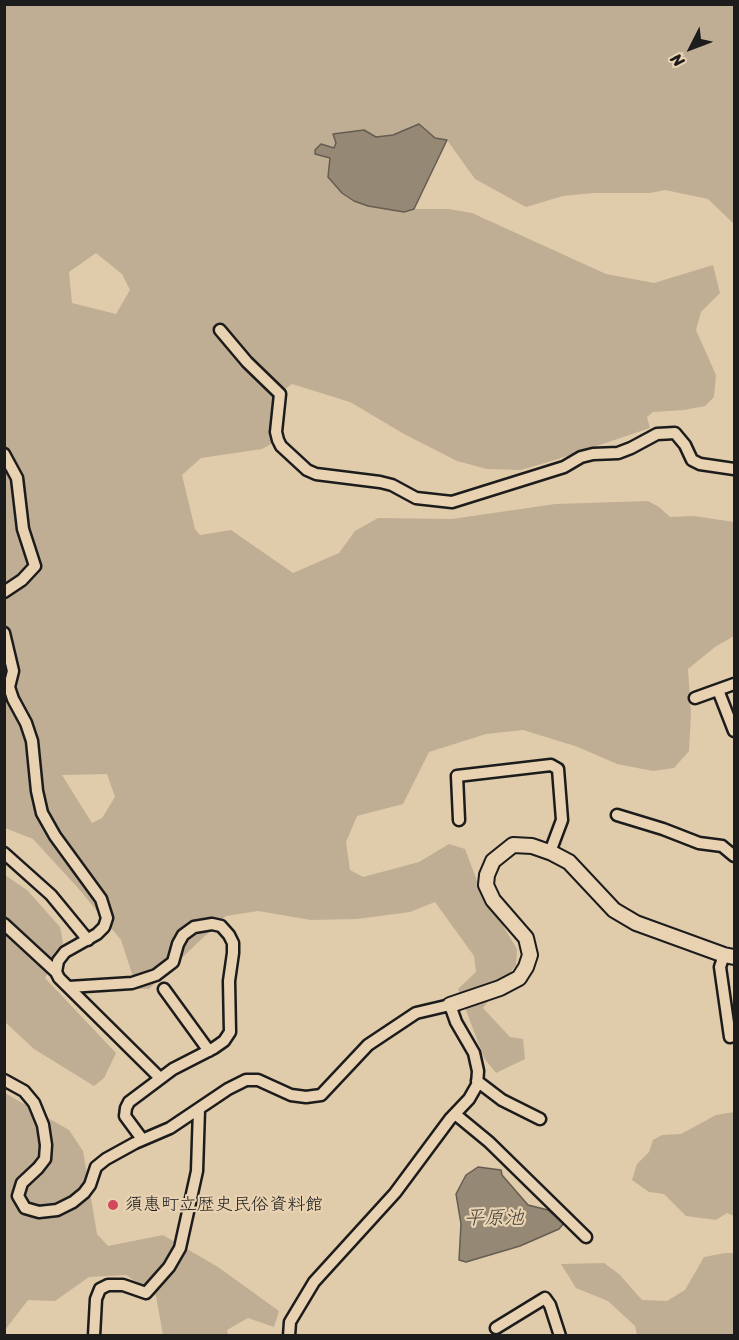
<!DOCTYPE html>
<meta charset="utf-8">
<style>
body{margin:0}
#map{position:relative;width:739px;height:1340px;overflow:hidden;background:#e0cbab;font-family:Sriracha,sans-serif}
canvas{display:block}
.frame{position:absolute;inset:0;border:6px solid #1c1c1c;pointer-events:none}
.north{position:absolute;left:661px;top:18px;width:60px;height:60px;-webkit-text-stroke:4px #e8d2b1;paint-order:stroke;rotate:228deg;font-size:16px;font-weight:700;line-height:24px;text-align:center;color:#1c1c1c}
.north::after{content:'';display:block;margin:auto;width:21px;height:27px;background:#1c1c1c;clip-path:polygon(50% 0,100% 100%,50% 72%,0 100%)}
</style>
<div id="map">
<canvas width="739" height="1340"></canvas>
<div class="frame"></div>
<div class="north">N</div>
</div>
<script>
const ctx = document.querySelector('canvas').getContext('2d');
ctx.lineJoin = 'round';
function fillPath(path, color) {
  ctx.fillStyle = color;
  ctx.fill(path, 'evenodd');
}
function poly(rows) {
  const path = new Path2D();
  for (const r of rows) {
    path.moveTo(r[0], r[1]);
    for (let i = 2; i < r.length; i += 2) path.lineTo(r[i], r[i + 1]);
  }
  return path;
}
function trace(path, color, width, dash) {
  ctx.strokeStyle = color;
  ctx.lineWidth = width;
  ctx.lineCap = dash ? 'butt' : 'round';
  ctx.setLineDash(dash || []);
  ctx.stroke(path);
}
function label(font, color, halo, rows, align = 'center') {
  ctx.font = font + ' Sriracha,"Klee One",sans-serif';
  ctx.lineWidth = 4.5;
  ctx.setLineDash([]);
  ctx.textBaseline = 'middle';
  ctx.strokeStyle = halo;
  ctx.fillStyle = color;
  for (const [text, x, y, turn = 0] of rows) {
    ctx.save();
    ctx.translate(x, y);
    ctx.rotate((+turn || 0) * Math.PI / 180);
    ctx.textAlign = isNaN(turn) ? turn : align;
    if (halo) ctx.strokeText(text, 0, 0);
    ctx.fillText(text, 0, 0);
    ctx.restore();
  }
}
fillPath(poly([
 [4,5,734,5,734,224,708,199,665,190,650,193,593,193,563,196,526,207,475,179,447,140,435,138,419,124,393,135,376,137,364,130,333,135,336,143,334,148,316,154,330,158,328,177,342,193,354,201,368,206,404,212,414,209,449,209,472,213,606,274,654,283,713,265,720,293,701,312,696,330,716,375,714,397,705,406,684,410,653,412,647,417,650,428,555,460,521,470,487,469,457,461,404,434,350,402,292,384,273,398,271,444,262,449,201,458,182,475,195,529,200,535,231,530,293,573,339,553,355,531,378,518,452,519,555,504,648,501,659,507,670,517,694,516,734,522,734,636,715,647,688,669,691,713,689,751,674,768,653,771,617,764,578,747,523,730,486,734,429,752,403,804,357,816,346,842,350,870,363,877,419,862,449,844,465,849,479,886,517,949,516,965,483,1008,510,1037,523,1039,525,1059,496,1073,484,1058,458,989,476,972,474,956,435,902,410,912,357,919,311,920,258,911,226,916,149,989,137,989,121,940,78,888,33,839,5,828],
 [96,253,122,274,130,290,116,314,72,303,69,272],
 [107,774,115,797,102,818,92,823,62,775],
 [5,875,27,890,60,927,63,943,45,978,116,1053,104,1078,94,1086,34,1049,5,1022],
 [5,1093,69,1130,83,1151,97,1234,108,1246,163,1235,218,1267,279,1311,274,1327,248,1318,227,1330,228,1335,163,1335,156,1296,126,1275,89,1277,55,1301,28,1300,5,1330],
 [734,1112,734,1216,727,1213,716,1220,686,1216,664,1194,649,1192,632,1180,637,1164,649,1152,653,1140,662,1135,681,1134,716,1115],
 [725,1253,734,1253,734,1335,637,1335,635,1326,608,1301,576,1288,561,1264,604,1263,619,1274,642,1300,667,1301,685,1290,704,1257]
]), '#c0ae94');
const water = poly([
 [419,124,435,138,447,140,414,209,404,212,368,206,354,201,342,193,328,177,330,158,315,154,315,150,321,144,334,148,336,143,333,134,364,130,376,137,393,135,419,124],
 [478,1167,501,1170,502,1175,528,1205,548,1210,564,1223,559,1229,520,1246,466,1262,459,1260,461,1224,456,1194,466,1175,478,1167]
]);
fillPath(water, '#958874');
trace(water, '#655d51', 1.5);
const minor = poly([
 [220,330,247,362,280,394,276,432,278,440,281,446,307,470,316,474,380,482,392,485,416,498,452,502,564,467,581,457,593,454,618,453,631,448,657,434,675,433,685,445,692,460,700,464,734,469],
 [4,454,17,478,23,529,35,566,22,580,4,592],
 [4,633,13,671,9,687,13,699,26,723,32,741,37,791,42,813,55,836,101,899,107,918,104,927,97,934,65,952,58,961,56,972],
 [718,690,734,731],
 [695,698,734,684],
 [617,815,663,829,699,843,722,846,734,856],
 [459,820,457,776,551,765,558,769,562,820,550,852],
 [4,853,51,895,88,940],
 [4,924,56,972,59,978,160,1078],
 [724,955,720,967,730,1037,734,1036],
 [69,987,132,983,156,975,173,962,178,944,183,935,194,927,212,924,221,926,229,935,233,943,233,953,229,981,230,1032,224,1041,214,1048,173,1069,129,1102,126,1108,125,1116,142,1139],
 [164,989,209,1051],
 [4,1080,24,1091,34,1103,43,1125,46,1145,45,1159,38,1168,22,1183,18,1196,25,1208,39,1212,57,1210,73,1202,84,1193,90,1185,96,1167,106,1159,135,1143,170,1128,228,1089,246,1080,258,1080,291,1095,306,1097,321,1095,368,1045,416,1013,450,1005,456,1022,474,1053,478,1071,477,1085,469,1099,450,1119,395,1193,314,1282,290,1322,289,1336],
 [477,1081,502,1100,540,1119],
 [455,1114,489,1142,586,1237],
 [496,1328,545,1298,550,1305,560,1336],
 [94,1336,96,1299,100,1289,108,1285,123,1285,146,1293,169,1267,180,1248,197,1171,199,1109]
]);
const tertiary = poly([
 [450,1005,500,988,519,978,526,967,530,955,526,938,493,900,486,885,487,875,493,861,513,845,532,846,552,853,569,862,614,910,636,923,724,955,734,957]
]);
trace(minor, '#1c1c1c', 15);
trace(tertiary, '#1c1c1c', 18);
trace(minor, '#e8d2b1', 10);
trace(tertiary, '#e8d2b1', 14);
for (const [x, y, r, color] of [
 [113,1205,6,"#d1495b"]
]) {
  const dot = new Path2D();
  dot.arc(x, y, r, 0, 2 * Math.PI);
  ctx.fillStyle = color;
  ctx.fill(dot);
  trace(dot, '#e8d2b1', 2);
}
label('18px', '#1c1c1c', '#e8d2b1', [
 ["須惠町立歴史民俗資料館",125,1205]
], 'left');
label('italic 20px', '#46423b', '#e8d2b1', [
 ["平原池",494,1219]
]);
</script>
